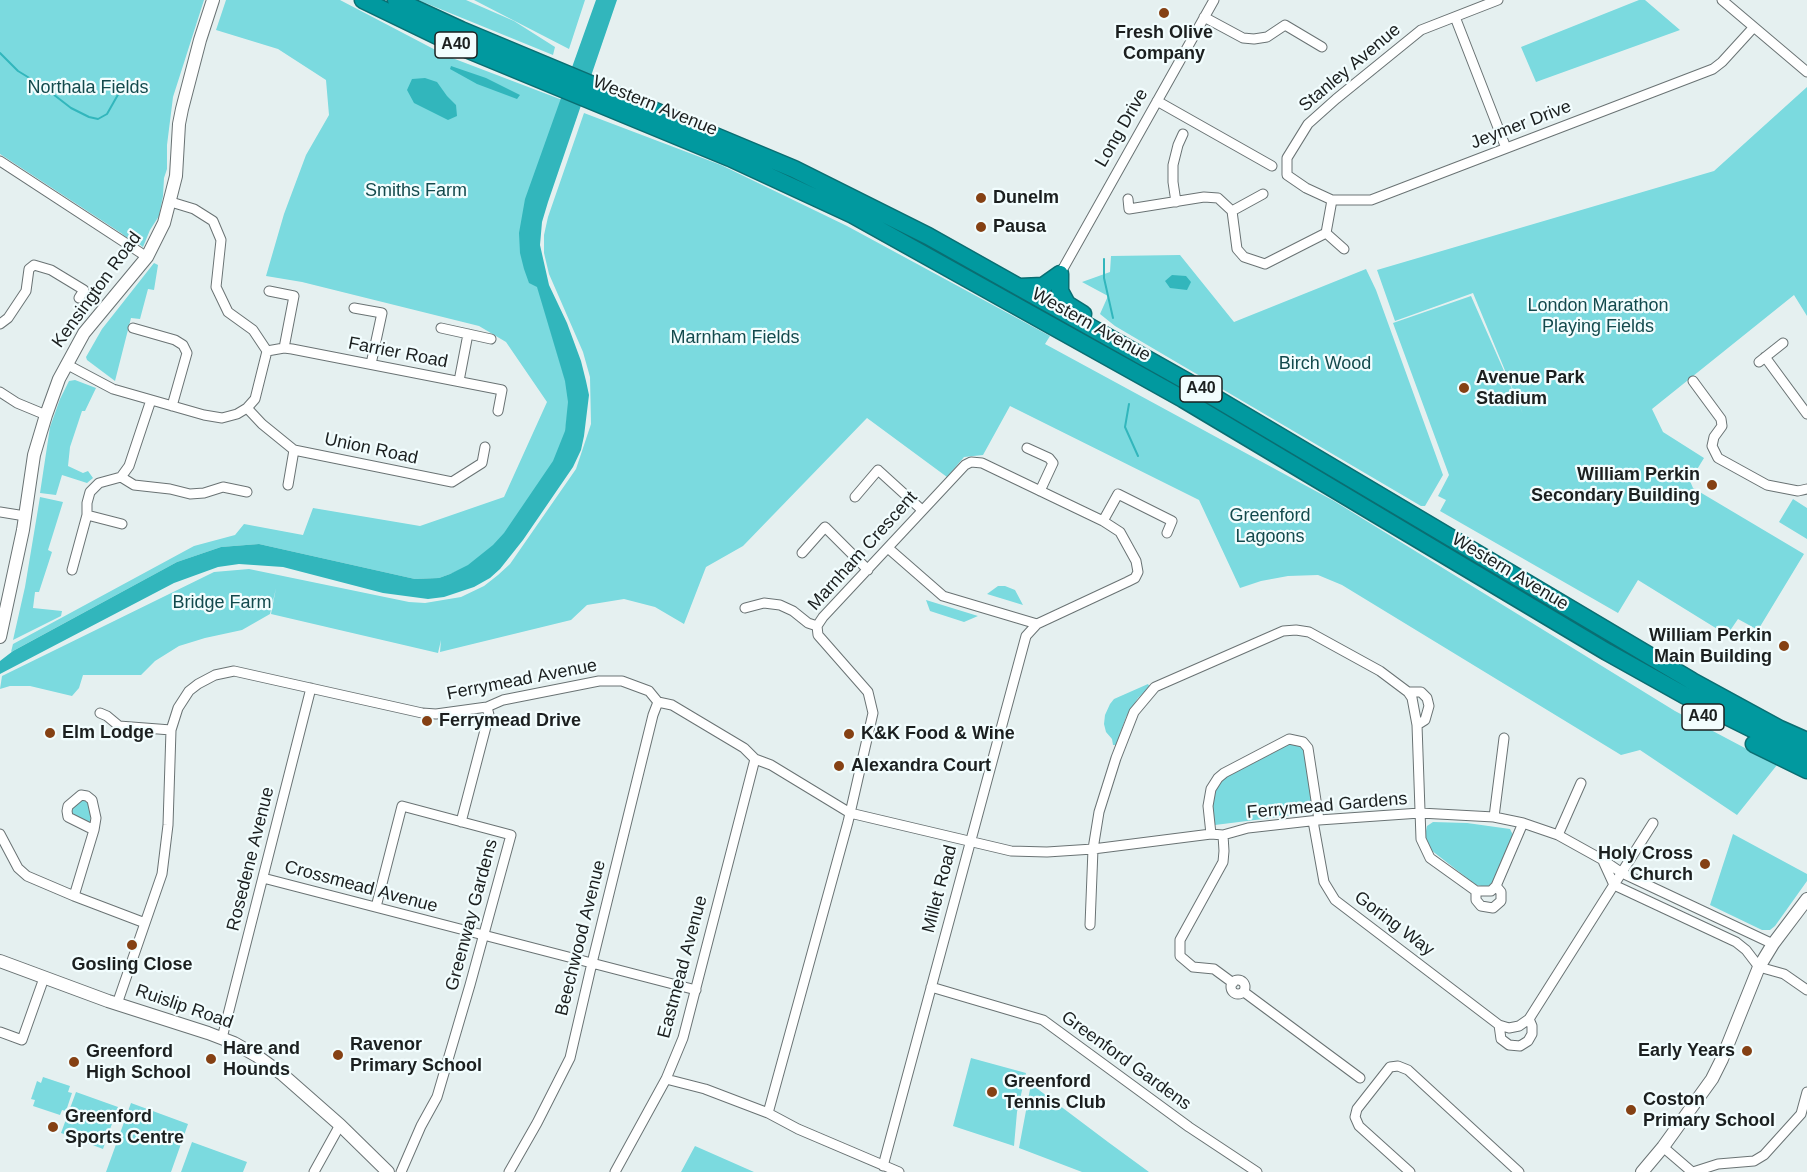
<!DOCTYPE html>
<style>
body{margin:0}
canvas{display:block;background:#e5f0f0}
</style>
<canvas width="1807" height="1172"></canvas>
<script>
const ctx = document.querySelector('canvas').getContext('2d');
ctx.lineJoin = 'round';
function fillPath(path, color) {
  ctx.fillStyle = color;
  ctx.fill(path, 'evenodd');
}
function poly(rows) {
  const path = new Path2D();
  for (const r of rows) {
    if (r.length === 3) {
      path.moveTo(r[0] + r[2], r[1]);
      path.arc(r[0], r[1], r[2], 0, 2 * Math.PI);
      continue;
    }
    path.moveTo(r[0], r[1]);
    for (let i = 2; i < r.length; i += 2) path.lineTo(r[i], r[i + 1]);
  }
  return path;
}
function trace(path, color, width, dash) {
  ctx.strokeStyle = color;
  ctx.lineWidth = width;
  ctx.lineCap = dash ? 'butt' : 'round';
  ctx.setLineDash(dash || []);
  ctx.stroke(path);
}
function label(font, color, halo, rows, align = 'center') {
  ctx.font = font + ' Arial,sans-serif';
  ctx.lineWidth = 4.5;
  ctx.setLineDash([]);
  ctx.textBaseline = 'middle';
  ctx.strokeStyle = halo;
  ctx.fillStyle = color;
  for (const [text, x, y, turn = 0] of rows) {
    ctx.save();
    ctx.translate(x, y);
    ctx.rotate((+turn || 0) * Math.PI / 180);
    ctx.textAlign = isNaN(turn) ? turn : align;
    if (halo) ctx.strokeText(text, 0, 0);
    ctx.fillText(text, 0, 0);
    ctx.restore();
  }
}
fillPath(poly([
 [0,0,204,0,173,97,167,145,167,169,164,178,163,196,159,216,150,230,143,247,139,244,137,246,121,233,0,154],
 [226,0,340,0,447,56,565,101,533,188,539,291,570,396,563,447,510,531,475,564,450,574,439,578,415,579,259,544,221,547,177,562,11,652,13,644,194,546,235,535,244,524,303,535,313,508,420,526,504,497,547,402,506,342,479,326,302,282,266,276,284,214,306,155,329,115,326,80,278,49,216,30],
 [418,0,466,0,514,21,555,47,553,55],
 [474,0,585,0,569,49],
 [1639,0,1645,0,1680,30,1536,82,1521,47],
 [1807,87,1807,316,1794,295,1652,409,1663,432,1704,458,1690,481,1693,488,1804,554,1758,630,1738,619,1727,635,1638,580,1618,613,1440,511,1446,500,1438,496,1449,475,1393,323,1471,296,1523,414,1473,293,1395,321,1377,270,1714,171],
 [584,113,721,165,847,226,1050,336,1045,344,1334,501,1675,711,1777,765,1737,815,1640,750,1621,755,1342,585,1318,575,1288,576,1261,581,1240,588,1199,500,1010,406,983,455,964,457,947,477,867,418,743,546,706,567,684,624,655,607,624,599,587,605,571,620,440,652,441,640,438,653,271,614,276,588,270,614,242,630,205,638,179,646,155,661,141,675,83,675,79,688,72,696,30,686,10,686,0,689,2,676,214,572,249,569,409,602,425,603,461,597,484,586,498,575,510,564,576,469,591,424,590,377,583,352,549,274,544,253,544,235,548,217],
 [1180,255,1234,322,1366,269,1376,290,1443,475,1425,506,1421,506,1115,326,1100,314,1108,296,1082,282,1110,272,1111,256],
 [154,263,158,265,154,290,148,289,140,319,131,318,115,381,87,360,86,357,102,329],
 [75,380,96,388,85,411,82,411,70,447,68,466,83,473,88,471,93,478,87,483,62,475,56,495,40,493,50,427,60,399,69,381],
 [40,497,63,502,48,550,52,552,39,592,35,592,33,608,62,611,61,616,13,640,25,587],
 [1793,499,1807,508,1807,539,1779,522],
 [998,586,1005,586,1015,590,1023,605,987,594],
 [926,600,978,616,964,622,930,611],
 [1148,684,1150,687,1138,698,1126,717,1116,745,1113,745,1112,739,1106,732,1104,724,1105,715,1110,704,1114,699],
 [1295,743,1301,745,1306,752,1313,810,1311,813,1215,825,1212,805,1214,793,1220,783,1228,775,1289,744],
 [83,799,88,801,91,812,90,822,87,823,71,814,71,806],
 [1433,822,1467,823,1510,829,1513,835,1493,882,1487,887,1476,885,1431,850,1425,836,1427,826],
 [1733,834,1807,874,1807,881,1775,926,1770,930,1762,930,1710,905],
 [971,1058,1026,1073,1017,1112,1014,1146,953,1126],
 [43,1077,70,1086,68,1092,72,1093,66,1111,62,1110,60,1115,33,1106,35,1100,31,1099,37,1081,41,1083],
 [1031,1084,1108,1142,1149,1172,1082,1172,1019,1148],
 [76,1092,118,1107,103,1149,61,1133],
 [131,1103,188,1124,171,1172,106,1172],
 [192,1142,247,1162,243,1172,181,1172],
 [695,1146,754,1172,681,1172]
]), '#7bdadf');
fillPath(poly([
 [596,0,617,0,548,202,542,222,540,245,549,285,567,323,581,361,586,381,589,395,584,436,581,450,573,467,523,540,500,569,490,578,474,587,444,597,428,599,383,593,283,567,239,564,218,567,174,583,0,674,0,661,13,651,177,562,221,547,259,544,415,579,439,578,450,574,468,565,493,545,504,533,553,461,565,431,568,402,565,381,537,287,529,283,524,269,520,253,519,233,525,199],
 [451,66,486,78,520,95,517,99,477,84,450,69],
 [425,78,437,82,447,96,456,105,457,116,448,120,414,103,407,90,412,79],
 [1172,275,1186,276,1191,282,1187,290,1170,288,1165,281]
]), '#32b6bc');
trace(poly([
 [0,53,18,71,36,82],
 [49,91,71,108,89,117,98,119,107,114,124,84],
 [1104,259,1104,278,1113,318],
 [1129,404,1125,427,1138,456]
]), '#32b6bc', 2);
const street = poly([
 [1498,0,1421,30,1336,99,1308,124,1287,158,1287,175,1306,188,1332,200,1371,200,1713,69,1722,62,1753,28],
 [1722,0,1807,72],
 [1204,17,1243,38,1254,39,1267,37,1285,25,1322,47],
 [1455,17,1506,148],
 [1157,101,1272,166],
 [0,161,147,257],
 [1128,199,1129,209,1204,197,1218,198,1232,211,1237,249,1244,257,1265,264,1326,233,1332,200],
 [1176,202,1173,182,1173,165,1178,145,1183,134],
 [1232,211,1263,194],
 [1326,233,1344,249],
 [1060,274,1214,0],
 [269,291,294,296,284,348],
 [354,308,382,313,371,364],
 [0,324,8,318,26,291,29,269,34,265,51,270,84,290,79,298],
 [133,328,175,340,183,345,187,353,172,406],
 [441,328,491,339],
 [267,351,284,348,292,349,502,390,498,411],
 [1765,357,1807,414],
 [1759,362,1783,343],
 [66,364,113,389,204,415,222,418,237,414,247,408,255,399,267,351,253,330,228,312,216,287,221,240,213,221,194,209,171,202],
 [459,381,468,334],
 [1693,381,1721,419,1722,426,1714,437,1712,446,1718,458,1767,485,1798,491,1807,489],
 [0,392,17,403,46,415],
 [247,408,262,424,294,450,452,482,482,463,485,447],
 [1027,448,1049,458,1053,463,1040,491],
 [121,477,134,485,170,489,190,494,204,493,223,487,247,492],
 [288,485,294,450],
 [855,497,878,470,922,510],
 [0,512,25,516],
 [87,515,122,524],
 [1103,521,1118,494,1172,521,1167,533],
 [888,548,943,596,1037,624],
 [802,553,825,527,868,570],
 [72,570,87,515,87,503,90,492,99,483,121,477,129,466,151,400],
 [745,608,764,603,780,605,793,611,808,623,817,626],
 [1408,692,1421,692,1427,698,1429,706,1425,720,1417,725],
 [100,713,107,716,119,726,171,730],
 [1494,817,1504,738],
 [1313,821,1324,882,1335,900,1499,1025,1509,1028,1519,1026,1529,1019,1653,823],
 [461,822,489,715,487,707],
 [0,834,18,868,27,876,74,896,145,923],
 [1211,834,1208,806,1211,789,1218,778,1224,773,1289,739,1303,742,1308,748,1319,820],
 [1223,835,1224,851,1223,862,1180,940,1180,956,1193,967,1214,969,1233,983],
 [1558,835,1581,783],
 [1603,861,1614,885,1736,942,1746,950,1759,967,1784,974,1807,990],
 [263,878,696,990],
 [1476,891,1476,900,1481,906,1493,908,1501,901,1501,892,1496,886],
 [74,896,94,830,96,818,92,800,87,796,81,795,68,806,67,811,68,817,94,830],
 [376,907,402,806,511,835,470,985,437,1097,421,1126,401,1172],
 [1090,925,1093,849,1099,812,1116,758,1134,712,1155,687,1283,631,1296,630,1309,632,1380,671,1408,692,1412,698,1417,725,1421,839,1430,858,1476,891,1491,891,1496,886,1523,823],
 [1238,987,7],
 [931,987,1043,1020,1189,1127,1257,1172],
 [1244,992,1360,1078],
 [117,1004,162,874,168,825,171,730,178,708,189,691,198,684,215,675,234,671,422,713,436,714,487,707,503,700,599,681,622,681,649,691,658,702,672,705,744,748,755,759,771,765,850,813,1011,851,1047,852,1093,849,1211,834,1223,835,1248,828,1319,820,1420,813,1494,817,1523,823,1558,835,1603,860,1622,873,1773,944],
 [1499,1025,1501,1039,1509,1045,1520,1046,1528,1041,1532,1034,1532,1026,1529,1019],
 [0,1032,22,1040,44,978],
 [222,1038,311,688],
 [666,1079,705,1089,768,1113,798,1129,899,1172],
 [768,1113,848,822,873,713,868,692,818,635,817,626,823,617,965,465,971,462,982,463,1103,521,1120,532,1136,561,1138,572,1135,578,1127,582,1037,624,1026,636,883,1166],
 [1663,1147,1692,1172],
 [314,1172,340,1125],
 [509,1172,537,1123,570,1058,592,963,653,715,658,702],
 [615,1172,666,1079,683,1038,755,759],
 [1410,1172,1359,1126,1355,1117,1357,1109,1390,1067,1398,1066,1408,1070,1519,1172],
 [1693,1172,1718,1164,1754,1161,1764,1155,1801,1114,1807,1092]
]);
const secondary = poly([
 [0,637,23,530,34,455,46,415,59,379,84,333,147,257,164,223,176,176,179,124,182,109,200,40,213,0],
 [0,961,108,1001,208,1033,234,1043,257,1056,282,1074,340,1125,388,1172],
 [1642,1172,1663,1147,1712,1079,1722,1059,1759,967,1773,944,1807,899]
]);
const highway = poly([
 [363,0,454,44,730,158,853,215,1183,399,1607,652,1684,695,1807,756],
 [396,0,461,30,794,169,928,236,1195,386,1692,681,1780,729,1807,741],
 [1060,274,1060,291,1067,304,1083,314],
 [1020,287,1043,286,1060,274],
 [1754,744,1807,770]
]);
trace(street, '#6a7374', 11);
trace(secondary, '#6a7374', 14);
trace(highway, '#0a6e72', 19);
trace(street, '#fff', 9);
trace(secondary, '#fff', 12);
trace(highway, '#01999f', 16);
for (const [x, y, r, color] of [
 [1164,13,6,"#854114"],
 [981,198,6,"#854114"],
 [981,227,6,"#854114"],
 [1464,388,6,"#854114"],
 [1712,485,6,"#854114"],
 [1784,646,6,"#854114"],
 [427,721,6,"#854114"],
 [50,733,6,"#854114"],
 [849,734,6,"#854114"],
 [839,766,6,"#854114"],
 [1705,864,6,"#854114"],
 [132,945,6,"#854114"],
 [1747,1051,6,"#854114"],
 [338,1055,6,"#854114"],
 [211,1059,6,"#854114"],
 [74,1062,6,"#854114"],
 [992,1092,6,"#854114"],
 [1631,1110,6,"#854114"],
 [53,1127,6,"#854114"]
]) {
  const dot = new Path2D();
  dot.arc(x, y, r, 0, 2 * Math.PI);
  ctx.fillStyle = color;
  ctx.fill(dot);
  trace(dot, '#f2fdfe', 2);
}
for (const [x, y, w] of [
 [456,45,42],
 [1201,389,42],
 [1703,717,42]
]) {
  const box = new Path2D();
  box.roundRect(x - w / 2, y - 13, w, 26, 4.5);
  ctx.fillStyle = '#f2fdfe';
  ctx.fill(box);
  trace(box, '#1b1f1f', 1.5);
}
label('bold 16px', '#1b1f1f', null, [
 ["A40",456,45],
 ["A40",1201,389],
 ["A40",1703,717]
]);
label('bold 18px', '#1b1f1f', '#f2fdfe', [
 ["Fresh Olive",1164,33,"center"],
 ["Company",1164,54,"center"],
 ["Dunelm",993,198],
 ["Pausa",993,227],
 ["Avenue Park",1476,378],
 ["Stadium",1476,399],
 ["William Perkin",1700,475,"right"],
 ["Secondary Building",1700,496,"right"],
 ["William Perkin",1772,636,"right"],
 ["Main Building",1772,657,"right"],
 ["Ferrymead Drive",439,721],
 ["Elm Lodge",62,733],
 ["K&K Food & Wine",861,734],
 ["Alexandra Court",851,766],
 ["Holy Cross",1693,854,"right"],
 ["Church",1693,875,"right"],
 ["Gosling Close",132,965,"center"],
 ["Ravenor",350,1045],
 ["Primary School",350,1066],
 ["Hare and",223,1049],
 ["Hounds",223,1070],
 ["Early Years",1735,1051,"right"],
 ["Greenford",86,1052],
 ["High School",86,1073],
 ["Greenford",1004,1082],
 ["Tennis Club",1004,1103],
 ["Coston",1643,1100],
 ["Primary School",1643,1121],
 ["Greenford",65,1117],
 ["Sports Centre",65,1138]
], 'left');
label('18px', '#1b1f1f', '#f2fdfe', [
 ["Stanley Avenue",1350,68,-40],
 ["Western Avenue",655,106,22],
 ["Jeymer Drive",1521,125,-21],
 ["Long Drive",1122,128,-60],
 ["Kensington Road",97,290,-54],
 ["Western Avenue",1091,325,29],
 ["Farrier Road",398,353,11],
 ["Union Road",371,449,12],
 ["Marnham Crescent",863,551,-48],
 ["Western Avenue",1510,572,31],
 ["Ferrymead Avenue",522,680,-11],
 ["Ferrymead Gardens",1327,806,-5],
 ["Rosedene Avenue",251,859,-76],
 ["Crossmead Avenue",361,887,15],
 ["Millet Road",940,889,-75],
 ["Greenway Gardens",472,915,-75],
 ["Goring Way",1394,924,37],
 ["Beechwood Avenue",581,938,-76],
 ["Eastmead Avenue",683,967,-75],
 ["Ruislip Road",184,1007,19],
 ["Greenford Gardens",1126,1061,36]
]);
label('18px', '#134a4d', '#f2fdfe', [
 ["Northala Fields",88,88],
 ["Smiths Farm",416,191],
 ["London Marathon",1598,306],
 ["Playing Fields",1598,327],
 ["Marnham Fields",735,338],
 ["Birch Wood",1325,364],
 ["Greenford",1270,516],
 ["Lagoons",1270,537],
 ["Bridge Farm",222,603]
]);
</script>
